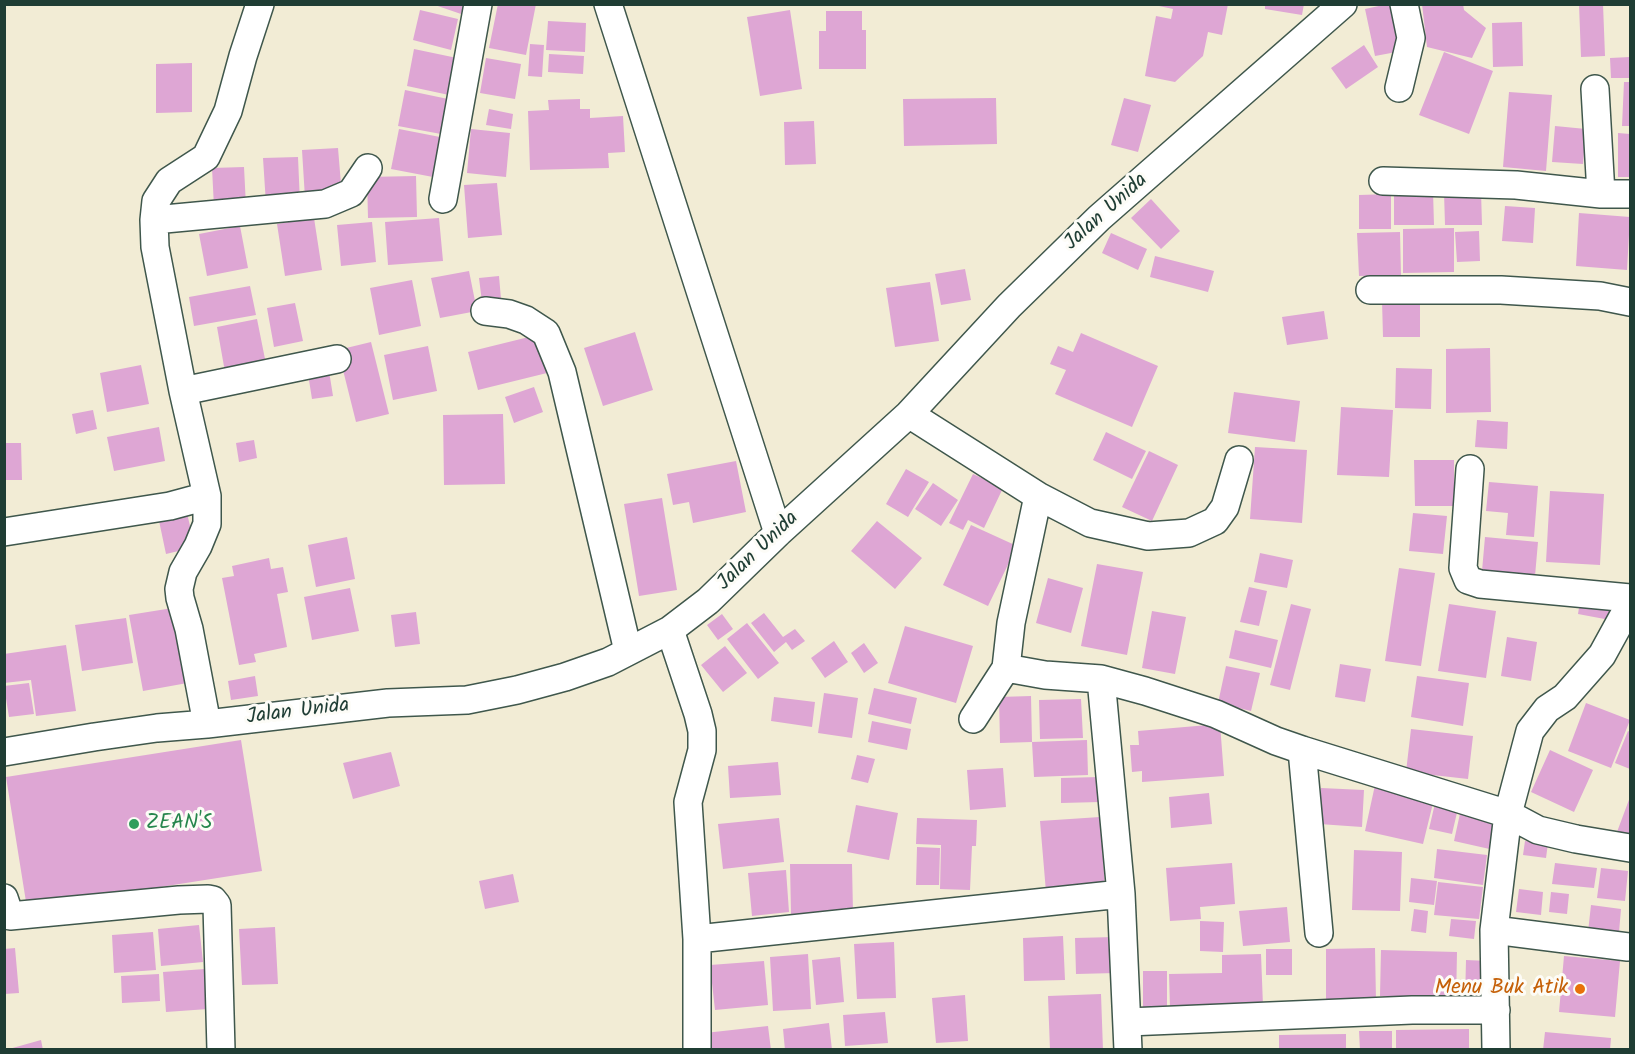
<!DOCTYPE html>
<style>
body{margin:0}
#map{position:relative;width:1635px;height:1054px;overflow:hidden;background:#f2ecd5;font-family:Kalam,sans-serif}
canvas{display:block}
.frame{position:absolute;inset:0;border:6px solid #1f3d34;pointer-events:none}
</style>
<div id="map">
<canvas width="1635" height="1054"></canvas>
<div class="frame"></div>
</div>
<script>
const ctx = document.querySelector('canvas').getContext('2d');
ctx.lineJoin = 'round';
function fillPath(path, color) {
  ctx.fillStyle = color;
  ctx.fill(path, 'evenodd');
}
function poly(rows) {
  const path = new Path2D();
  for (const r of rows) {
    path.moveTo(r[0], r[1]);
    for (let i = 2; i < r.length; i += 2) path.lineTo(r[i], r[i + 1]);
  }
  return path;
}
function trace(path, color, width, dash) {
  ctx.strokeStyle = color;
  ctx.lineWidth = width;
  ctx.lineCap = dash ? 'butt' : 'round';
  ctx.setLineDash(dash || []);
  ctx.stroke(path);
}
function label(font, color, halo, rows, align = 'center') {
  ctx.font = font + ' Kalam,sans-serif';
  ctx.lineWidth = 6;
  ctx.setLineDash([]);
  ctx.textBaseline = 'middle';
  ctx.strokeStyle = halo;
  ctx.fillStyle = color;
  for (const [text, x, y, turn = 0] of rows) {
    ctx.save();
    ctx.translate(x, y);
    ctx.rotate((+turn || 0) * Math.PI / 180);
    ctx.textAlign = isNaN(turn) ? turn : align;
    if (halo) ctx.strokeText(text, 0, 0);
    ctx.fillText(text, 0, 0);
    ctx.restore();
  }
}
fillPath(poly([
 [432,4,464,4,461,14],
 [498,4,536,4,526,55,489,48],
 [1160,4,1228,4,1222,35,1208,32,1203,56,1175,82,1145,76,1156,16,1171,19,1173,9,1159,6],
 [1265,4,1304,4,1302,15,1265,9],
 [1388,4,1398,4,1407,50,1375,56,1365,9],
 [1422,4,1463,4,1464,10,1486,28,1472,58,1427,47],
 [1579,4,1603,4,1605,56,1581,57],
 [420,10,458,19,451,50,413,40],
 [790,10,802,89,760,96,747,17],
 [826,11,862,11,862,30,866,30,866,69,819,69,819,31,826,31],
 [548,21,586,23,585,52,546,50],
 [1522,22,1523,66,1493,67,1492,23],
 [530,44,544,45,542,77,528,76],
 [1364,45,1378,67,1346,89,1331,68],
 [414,49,457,58,449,95,407,86],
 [1444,52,1493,71,1469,134,1419,115],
 [549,54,584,56,583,74,548,72],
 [1630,57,1630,78,1611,78,1610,58],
 [486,58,521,64,515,99,480,93],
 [192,63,192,112,156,113,156,64],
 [1624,82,1630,82,1630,126,1622,126],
 [405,90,448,99,441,134,398,126],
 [1509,92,1552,95,1546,171,1503,167],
 [996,98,997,144,904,146,903,99],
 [1124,98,1151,105,1138,152,1111,145],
 [580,99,580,109,590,109,590,118,623,116,625,152,608,153,609,168,530,170,528,111,549,110,548,100],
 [489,109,513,114,511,129,486,125],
 [814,121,816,164,785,165,784,122],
 [1555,126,1586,129,1583,164,1552,162],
 [399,129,440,137,433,177,391,169],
 [471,129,510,133,506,177,467,173],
 [1618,133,1630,134,1630,177,1618,177],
 [338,148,342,196,305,198,302,150],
 [298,157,300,203,266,204,263,158],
 [244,167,246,206,214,207,212,168],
 [416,176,417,217,368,218,367,177],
 [497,183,502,235,468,238,464,185],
 [1433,191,1434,225,1394,225,1394,192],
 [1481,191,1482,225,1445,225,1444,192],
 [1391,194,1391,229,1359,229,1359,195],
 [1151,199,1180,231,1161,249,1131,218],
 [1505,206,1535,208,1533,243,1502,241],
 [1579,213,1630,217,1627,270,1576,266],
 [314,218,322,270,285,276,277,224],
 [439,218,443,261,388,265,385,222],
 [372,222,376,262,341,266,337,225],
 [240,226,248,268,207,276,199,234],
 [1454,228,1454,272,1403,273,1403,229],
 [1479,231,1480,261,1457,262,1455,232],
 [1400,232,1401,275,1359,276,1357,233],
 [1111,233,1147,249,1138,270,1102,253],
 [1155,256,1214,271,1208,292,1150,277],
 [965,269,971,300,941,305,935,274],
 [469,271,477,311,440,318,431,278],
 [499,276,501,299,482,302,479,278],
 [412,280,421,326,379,335,370,288],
 [930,282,939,341,895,347,886,288],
 [250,286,256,315,194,326,189,297],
 [1420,299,1420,337,1383,337,1382,300],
 [295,303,303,341,274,347,267,308],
 [1324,311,1328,339,1287,345,1282,317],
 [257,319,266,364,225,372,217,327],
 [635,332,653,390,603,406,584,348],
 [1081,333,1158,366,1132,427,1055,394,1066,370,1050,364,1058,346,1073,352],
 [537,335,547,373,478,390,468,352],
 [371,342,389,414,356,422,338,350],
 [428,346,437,391,393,400,384,355],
 [1490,348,1491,412,1446,413,1446,349],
 [141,365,149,404,107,412,100,373],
 [1396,368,1432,369,1431,409,1395,408],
 [329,371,333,396,312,399,308,374],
 [534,387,543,412,514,423,505,397],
 [1234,392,1300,401,1295,442,1228,433],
 [1341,407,1393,410,1389,477,1337,475],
 [93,410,97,429,76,434,72,414],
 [503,414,505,484,444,485,443,415],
 [1477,420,1508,422,1507,449,1475,447],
 [159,427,165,461,114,471,107,437],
 [1106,432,1146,451,1132,479,1093,460],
 [254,440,257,458,239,462,236,443],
 [4,443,21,443,22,480,4,480],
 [1255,447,1307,450,1302,523,1250,519],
 [1149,451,1178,465,1152,521,1122,507],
 [1414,460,1454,460,1454,506,1415,506],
 [736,461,746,512,693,523,689,502,673,505,667,474],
 [906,469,929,482,908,517,886,504],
 [973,474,1003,488,984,528,968,520,963,530,949,523],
 [1489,482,1538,486,1534,537,1506,535,1508,513,1486,511],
 [933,483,958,500,941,526,915,509],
 [1550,491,1604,494,1600,565,1546,562],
 [662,498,677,590,639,596,624,504],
 [186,509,195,547,166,554,158,516],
 [1413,513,1447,516,1443,554,1409,551],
 [877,521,922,558,895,589,851,551],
 [971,525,1017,546,988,606,943,585],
 [347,537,355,579,316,587,308,545],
 [1485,537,1538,542,1535,576,1482,571],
 [1260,553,1293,560,1287,588,1254,582],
 [269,558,271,569,283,567,288,592,277,594,287,647,254,654,256,662,239,665,222,578,234,576,232,566],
 [1097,564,1143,572,1127,655,1081,646],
 [1399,568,1435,573,1421,666,1385,661],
 [1048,578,1083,588,1071,633,1036,623],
 [1249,587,1267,591,1259,626,1240,622],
 [350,588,359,631,312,640,304,597],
 [1581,595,1613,601,1610,620,1578,614],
 [1291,604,1311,609,1290,690,1270,685],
 [1449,604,1496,611,1486,678,1438,671],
 [179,607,193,682,143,691,129,615],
 [1152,611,1186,617,1175,674,1142,668],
 [416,612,420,644,395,647,391,615],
 [764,613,783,637,795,629,805,641,792,650,786,642,774,652,751,623],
 [722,614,733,629,718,640,707,625],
 [126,618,133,663,82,671,75,625],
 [747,623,779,663,758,679,727,639],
 [905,626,973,646,956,703,888,683],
 [1235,630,1278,640,1271,668,1229,658],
 [1507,637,1537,642,1531,681,1501,676],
 [834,641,848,662,825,678,811,658],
 [864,643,878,663,864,673,851,653],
 [66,645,76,711,36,716,31,680,4,683,4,654],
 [725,646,747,673,723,692,701,665],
 [1340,664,1371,669,1365,702,1335,697],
 [1226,666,1260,673,1251,711,1218,703],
 [255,676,258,696,231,700,228,681],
 [1417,676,1469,683,1463,726,1411,717],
 [29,683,34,714,9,717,4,686],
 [874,688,917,698,911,724,868,714],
 [824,693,858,698,852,738,818,733],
 [1031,696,1032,742,1000,743,999,697],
 [774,697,815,702,812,727,771,721],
 [1081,699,1083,738,1040,739,1039,700],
 [1586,703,1630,720,1611,768,1568,751],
 [872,721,911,729,907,750,868,742],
 [1220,724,1224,776,1142,782,1142,771,1132,772,1130,745,1139,745,1138,731],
 [1411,729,1473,736,1468,779,1406,772],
 [1628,731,1630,732,1630,769,1615,763],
 [241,740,262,871,27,908,6,777],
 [1087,740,1088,775,1034,777,1032,742],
 [1550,750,1593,770,1574,812,1531,792],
 [391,752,400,786,353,799,343,763],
 [857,755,875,759,868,783,851,779],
 [778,762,781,795,730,798,728,766],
 [1003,768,1006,807,970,810,967,770],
 [1099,777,1100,802,1061,803,1061,778],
 [1375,785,1434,799,1423,844,1365,831],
 [1321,788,1364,790,1362,827,1319,824],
 [1209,793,1212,824,1171,828,1169,797],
 [1630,797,1630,838,1617,832],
 [1436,799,1459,804,1452,834,1429,829],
 [856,805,898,813,889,860,847,852],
 [1461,809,1501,817,1494,850,1454,841],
 [1100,817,1105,887,1046,892,1040,821],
 [779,818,784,862,723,869,718,824],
 [917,818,977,820,976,846,972,846,970,890,940,889,941,845,916,844],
 [1525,841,1548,843,1546,858,1523,855],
 [917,847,940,848,939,885,916,885],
 [1437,849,1487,855,1483,885,1434,878],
 [1354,850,1402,852,1400,911,1352,910],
 [1232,863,1235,904,1200,907,1201,919,1170,921,1166,868],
 [1555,863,1597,868,1594,888,1552,884],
 [790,864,852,864,853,913,791,914],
 [1601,868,1628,871,1625,901,1597,898],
 [786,870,789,912,752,916,748,873],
 [513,874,519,902,485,909,479,881],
 [1411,878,1437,881,1434,905,1409,902],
 [1438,882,1483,887,1479,919,1434,915],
 [1519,889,1543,892,1541,915,1516,912],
 [1551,892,1569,894,1567,914,1549,912],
 [1591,905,1621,909,1618,944,1587,941],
 [1287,907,1290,942,1243,946,1239,911],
 [1414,909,1428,911,1426,933,1411,931],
 [1451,919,1476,921,1474,939,1449,936],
 [1200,921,1224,922,1223,952,1200,951],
 [199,925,203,962,161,966,158,929],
 [275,927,278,984,242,985,239,929],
 [153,932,156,970,114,973,112,935],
 [1063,936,1065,980,1024,981,1023,938],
 [1115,937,1116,973,1076,974,1075,938],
 [894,942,896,998,857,999,854,944],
 [15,948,19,993,4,994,4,949],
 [1375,948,1376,1001,1326,1001,1326,949],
 [1266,949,1292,949,1292,975,1266,975],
 [1381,950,1457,952,1456,1004,1416,997,1380,996],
 [808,954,811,1009,773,1011,770,957],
 [1261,954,1263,1006,1170,1008,1169,974,1222,973,1222,955],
 [1564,956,1620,961,1615,1017,1559,1012],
 [840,957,844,1002,816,1005,812,960],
 [1466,960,1488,961,1487,1002,1465,1001],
 [764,961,768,1005,715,1010,710,965],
 [205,969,208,1009,166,1012,163,972],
 [1143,971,1167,971,1167,1011,1143,1012],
 [159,974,160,1001,122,1003,121,976],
 [1101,994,1103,1050,1050,1050,1048,996],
 [965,995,968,1041,936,1043,932,998],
 [885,1012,888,1043,845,1046,843,1015],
 [829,1023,832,1050,785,1050,783,1029],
 [768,1026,771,1050,707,1050,705,1033],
 [1469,1029,1469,1050,1396,1050,1396,1030],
 [1359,1031,1392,1031,1392,1050,1360,1050],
 [1545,1032,1611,1038,1610,1050,1543,1050],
 [1346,1034,1346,1050,1279,1050,1279,1035],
 [41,1040,43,1050,10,1050,9,1049]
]), '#dea6d4');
const minor = poly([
 [608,4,778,533],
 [1399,88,1411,38,1404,4],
 [1595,89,1601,194],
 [1383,181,1516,185,1601,194,1630,194],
 [443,199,478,4],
 [154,220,325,204,351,193,368,168],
 [1370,290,1501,290,1600,296,1630,302],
 [485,311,509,314,526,320,546,333,562,372,628,651],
 [183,391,337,359],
 [909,414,1038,496,1011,623,1006,668,1045,675,1101,679,1145,691,1216,714,1276,741,1302,750,1508,814,1538,830,1576,839,1630,848],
 [1470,469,1463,568,1468,580,1480,584,1630,598],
 [1038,496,1090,523,1148,536,1189,533,1215,521,1225,507,1239,460],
 [4,532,170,506,207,496],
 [670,630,698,714,702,731,702,750,688,802,697,939,697,1050],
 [1101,679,1121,894,1128,1050],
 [973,719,1006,668],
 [207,724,189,629,180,598,179,589,183,572,198,546,207,524,207,496,183,391,155,247,154,220,156,201,169,181,206,157,228,111,243,56,260,4],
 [1302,750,1319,933],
 [4,752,94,737,157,728,207,724,388,703,467,700,517,690,565,677,608,662,670,630,708,601,778,533,909,414,1009,306,1099,218,1343,4],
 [4,898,10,916,179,900,208,899,213,900,217,905,221,1050],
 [1494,930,1628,947],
 [697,939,1121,894],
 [1128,1022,1412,1010,1496,1010],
 [1496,1050,1494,930,1508,814,1530,731,1547,709,1565,697,1602,655,1630,604]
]);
trace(minor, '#3f574c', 30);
trace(minor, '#fff', 27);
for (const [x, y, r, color] of [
 [134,824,6,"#2e9e5b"],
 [1580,989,6,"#e8710a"]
]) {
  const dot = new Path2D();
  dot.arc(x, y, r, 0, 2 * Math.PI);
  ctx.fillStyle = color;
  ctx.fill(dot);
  trace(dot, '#fdfcf7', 2);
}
label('21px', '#1f3d34', '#fdfcf7', [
 ["Jalan Unida",1107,213,-42],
 ["Jalan Unida",759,552,-44],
 ["Jalan Unida",298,713,-7]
]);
label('21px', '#27864d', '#fdfcf7', [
 ["ZEAN'S",146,824]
], 'left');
label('21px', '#c56008', '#fdfcf7', [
 ["Menu Buk Atik",1568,989]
], 'right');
</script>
